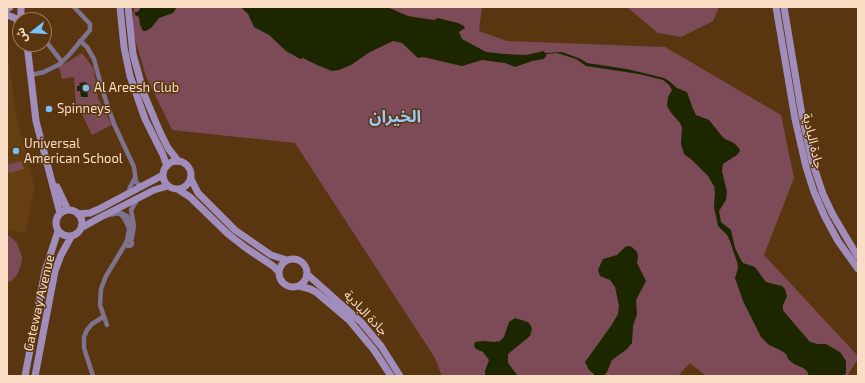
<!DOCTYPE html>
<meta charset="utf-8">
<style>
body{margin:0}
#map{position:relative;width:865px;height:383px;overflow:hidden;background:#5a3610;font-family:"Exo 2","Noto Sans Arabic",sans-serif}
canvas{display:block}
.frame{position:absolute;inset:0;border:8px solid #f9dec5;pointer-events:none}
.north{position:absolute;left:12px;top:12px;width:40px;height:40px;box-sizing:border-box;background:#5a3610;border:1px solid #9a7958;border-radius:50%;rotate:253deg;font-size:11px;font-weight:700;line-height:16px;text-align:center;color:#f9dec5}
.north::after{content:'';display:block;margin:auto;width:14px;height:18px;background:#79bff8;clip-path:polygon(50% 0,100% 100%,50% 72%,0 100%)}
</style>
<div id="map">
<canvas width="865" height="383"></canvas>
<div class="frame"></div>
<div class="north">ش</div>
</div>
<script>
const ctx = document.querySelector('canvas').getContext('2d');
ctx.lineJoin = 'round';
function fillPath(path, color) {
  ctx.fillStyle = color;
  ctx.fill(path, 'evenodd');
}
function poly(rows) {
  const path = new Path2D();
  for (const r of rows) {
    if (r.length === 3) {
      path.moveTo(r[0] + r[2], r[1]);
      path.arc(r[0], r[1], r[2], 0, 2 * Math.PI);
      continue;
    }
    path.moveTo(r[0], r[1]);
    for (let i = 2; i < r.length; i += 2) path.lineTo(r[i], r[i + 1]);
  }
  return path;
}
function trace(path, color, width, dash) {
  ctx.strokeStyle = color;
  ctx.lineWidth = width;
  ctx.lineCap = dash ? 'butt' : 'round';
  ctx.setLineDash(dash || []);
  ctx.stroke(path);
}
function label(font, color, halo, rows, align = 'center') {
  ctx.font = font + ' "Exo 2","Noto Sans Arabic",sans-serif';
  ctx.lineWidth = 3;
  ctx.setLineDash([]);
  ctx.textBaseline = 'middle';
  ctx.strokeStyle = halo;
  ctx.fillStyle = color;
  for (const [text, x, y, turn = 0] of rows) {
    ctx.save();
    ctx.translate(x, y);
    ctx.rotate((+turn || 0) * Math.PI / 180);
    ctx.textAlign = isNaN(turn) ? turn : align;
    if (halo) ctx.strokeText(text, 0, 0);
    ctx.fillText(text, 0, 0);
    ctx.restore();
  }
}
fillPath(poly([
 [7,49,16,114,35,188,25,233,7,229]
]), '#653e11');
fillPath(poly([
 [134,7,482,7,479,31,507,41,665,47,781,115,794,178,764,255,858,356,858,359,847,376,706,376,690,363,678,376,442,376,435,358,295,143,172,130,146,76,132,29],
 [627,7,719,7,713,21,681,37,658,33],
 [82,53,94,69,98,98,112,125,92,135,78,106,76,106,74,77,62,79,59,67],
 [21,161,24,169,9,173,7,165],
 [7,235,12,238,17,243,22,257,21,265,17,275,11,281,7,282]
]), '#7d4b57');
fillPath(poly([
 [141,7,177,7,173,13,159,18,151,28,146,31,143,31,140,25,139,17,135,15,135,12,138,12],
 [241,7,387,7,408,16,434,20,438,18,458,23,464,26,465,28,459,32,462,39,486,52,504,54,526,55,544,51,545,53,562,52,581,59,587,63,627,69,664,78,669,81,677,88,687,92,693,109,696,115,709,120,721,135,725,139,734,143,739,148,740,151,737,155,723,164,722,171,727,192,726,200,719,211,721,222,731,230,735,248,741,260,743,263,755,267,766,282,782,286,785,289,787,296,783,305,783,310,786,314,810,342,818,344,826,344,840,352,846,361,846,373,844,376,809,376,807,371,803,368,794,364,788,359,786,354,782,351,769,345,761,337,743,301,735,278,738,268,737,262,730,241,727,235,718,226,714,207,715,192,714,186,708,176,692,160,684,154,681,144,682,128,680,123,672,114,667,106,668,97,672,90,669,85,663,80,639,74,586,66,576,59,557,53,547,54,544,59,532,61,515,67,505,63,482,60,462,66,423,57,418,58,402,43,393,41,370,52,351,65,339,70,332,71,317,65,303,58,300,59,286,51,269,35,254,27,248,14],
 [86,82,88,97,81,97,80,91,77,91,77,86,80,86,79,83],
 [628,246,632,247,637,252,638,256,637,263,646,281,636,300,637,314,633,326,632,343,627,349,612,360,607,372,603,376,594,376,594,374,589,370,585,362,611,326,618,314,619,306,615,287,610,280,600,276,598,270,603,259,617,255,625,247],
 [515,318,528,322,531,326,532,329,530,336,508,354,508,363,518,376,485,376,485,371,489,360,483,352,476,349,474,346,475,342,483,341,494,342,500,341,504,337,509,322]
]), '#1c2700');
trace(poly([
 [44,39,62,62],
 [80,41,87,47,94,59,102,89,114,124,134,167,136,182,142,187],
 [31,75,44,72,60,64,69,55,90,30,90,24,74,7],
 [128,194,130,187,135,178],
 [120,214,124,218,129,228],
 [108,215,121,213,127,216,130,224,127,241],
 [129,243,3],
 [131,242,134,226,131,210,137,200],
 [107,325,100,305,101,289,106,276,126,243],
 [93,376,84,348,84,337,87,330,92,324,103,317]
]), '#7e728f', 4.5);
trace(poly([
 [21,7,21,20],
 [120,7,124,47,130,76,145,119,163,155,167,166],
 [128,7,133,54,144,94,160,132,168,148,178,161],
 [776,7,795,119,806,167,814,192,825,217,838,241,858,269],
 [784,7,802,115,812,161,823,194,833,215,858,257],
 [7,9,10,7],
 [7,15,15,18,20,24],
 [27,44,36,121,60,213],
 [177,175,14],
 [191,179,198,193,235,230,271,255,287,260],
 [57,187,68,210],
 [179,190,190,197,228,234,246,248,273,266,279,272],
 [69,223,13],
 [78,214,90,213,99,209,163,175],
 [81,228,99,218,154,190,168,186],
 [293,273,14],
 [307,274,361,322,381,346,400,376],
 [299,286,310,289,316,292,349,320,374,350,391,376],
 [25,376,45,271,58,231],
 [35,376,55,271,61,255,71,237]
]), '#a18dbb', 7);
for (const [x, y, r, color] of [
 [86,88,4,"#79bff8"],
 [49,109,4,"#79bff8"],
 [16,151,4,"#79bff8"]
]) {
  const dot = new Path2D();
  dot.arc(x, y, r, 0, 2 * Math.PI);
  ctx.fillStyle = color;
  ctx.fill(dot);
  trace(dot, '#5a3610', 1.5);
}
label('13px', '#f9dec5', '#5a3610', [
 ["Al Areesh Club",94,88],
 ["Spinneys",57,109],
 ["Universal",24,144],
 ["American School",24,159]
], 'left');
label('13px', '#f9dec5', '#5a3610', [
 ["جادة البادية",813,141,77],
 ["Gateway Avenue",39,303,-77],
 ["جادة البادية",366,313,46]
]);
label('bold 17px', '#97c9f4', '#5a3610', [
 ["الخيران",395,116]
]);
</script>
